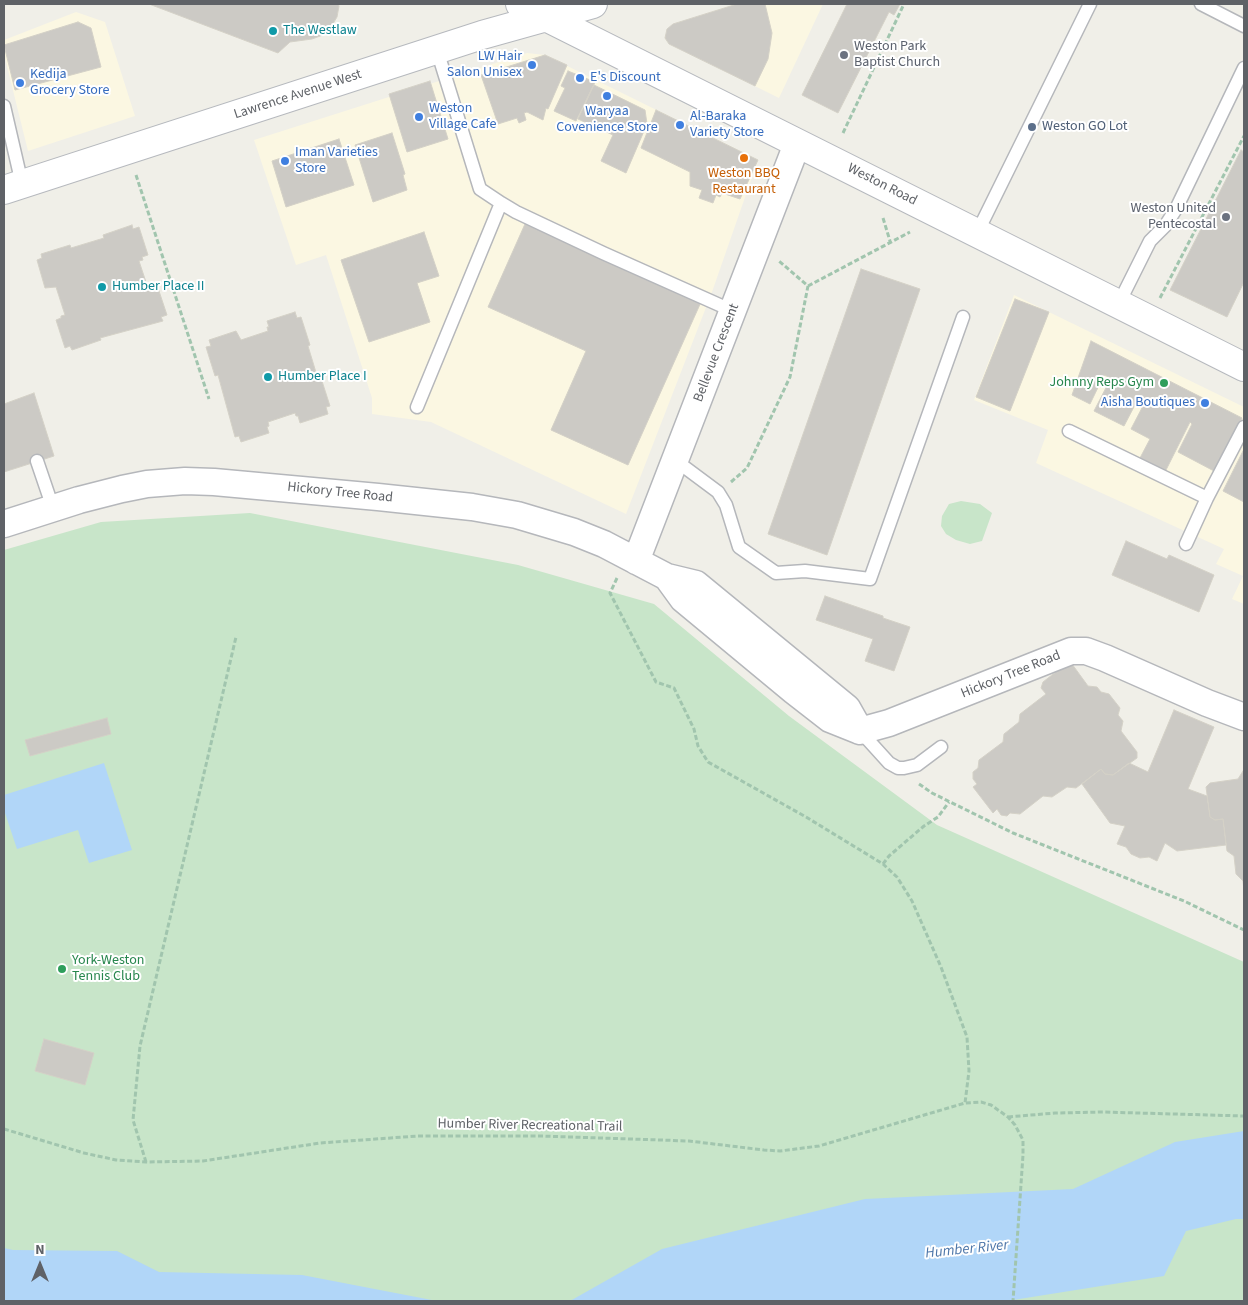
<!DOCTYPE html>
<style>
body{margin:0}
#map{position:relative;width:1248px;height:1305px;overflow:hidden;background:#f0efe8;font-family:"Source Sans 3",sans-serif}
canvas{display:block}
.frame{position:absolute;inset:0;border:5px solid #5f6267;pointer-events:none}
.north{position:absolute;left:15px;top:1240px;width:50px;height:50px;-webkit-text-stroke:4px #fff;paint-order:stroke;rotate:0deg;font-size:14px;font-weight:700;line-height:20px;text-align:center;color:#5f6267}
.north::after{content:'';display:block;margin:auto;width:18px;height:22px;background:#5f6267;clip-path:polygon(50% 0,100% 100%,50% 72%,0 100%)}
</style>
<div id="map">
<canvas width="1248" height="1305"></canvas>
<div class="frame"></div>
<div class="north">N</div>
</div>
<script>
const ctx = document.querySelector('canvas').getContext('2d');
ctx.lineJoin = 'round';
function fillPath(path, color) {
  ctx.fillStyle = color;
  ctx.fill(path, 'evenodd');
}
function poly(rows) {
  const path = new Path2D();
  for (const r of rows) {
    path.moveTo(r[0], r[1]);
    for (let i = 2; i < r.length; i += 2) path.lineTo(r[i], r[i + 1]);
  }
  return path;
}
function trace(path, color, width, dash) {
  ctx.strokeStyle = color;
  ctx.lineWidth = width;
  ctx.lineCap = dash ? 'butt' : 'round';
  ctx.setLineDash(dash || []);
  ctx.stroke(path);
}
function label(font, color, halo, rows, align = 'center') {
  ctx.font = font + ' "Source Sans 3",sans-serif';
  ctx.lineWidth = 4;
  ctx.setLineDash([]);
  ctx.textBaseline = 'middle';
  ctx.strokeStyle = halo;
  ctx.fillStyle = color;
  for (const [text, x, y, turn = 0] of rows) {
    ctx.save();
    ctx.translate(x, y);
    ctx.rotate((+turn || 0) * Math.PI / 180);
    ctx.textAlign = isNaN(turn) ? turn : align;
    if (halo) ctx.strokeText(text, 0, 0);
    ctx.fillText(text, 0, 0);
    ctx.restore();
  }
}
fillPath(poly([
 [735,4,823,4,779,98,676,47,678,23],
 [76,12,105,22,135,116,28,151,4,54,4,40],
 [527,53,545,55,758,160,712,292,626,514,431,422,372,414,372,398,326,255,296,265,254,140],
 [1014,295,1244,407,1244,604,1232,599,1243,576,1216,564,1224,549,1036,463,1048,430,974,400]
]), '#fbf7e2');
fillPath(poly([
 [961,501,980,504,992,513,982,541,970,544,956,540,946,534,941,526,942,516,949,504],
 [250,513,518,565,654,604,789,716,937,825,1244,962,1244,1301,4,1301,4,550,101,522]
]), '#c8e5c9');
fillPath(poly([
 [104,763,132,850,89,863,78,830,17,849,4,810,4,795],
 [1244,1131,1244,1219,1236,1219,1186,1231,1164,1276,1013,1300,570,1301,662,1249,865,1199,1073,1189,1175,1142],
 [4,1248,13,1250,117,1251,159,1272,302,1275,437,1301,4,1301]
]), '#b1d6f8');
const building = poly([
 [149,4,338,4,339,6,337,17,331,27,323,35,312,39,290,42,278,53,149,4],
 [737,4,765,4,772,33,768,59,755,86,669,44,665,38,667,29,673,24,737,4],
 [847,4,900,4,894,15,889,12,838,113,802,95,847,4],
 [78,22,91,28,101,67,15,90,4,45,78,22],
 [545,55,567,65,548,109,546,108,543,120,527,112,524,113,526,120,519,123,517,118,498,124,481,75,545,55],
 [568,71,595,82,576,121,554,111,565,88,561,86,568,71],
 [430,81,448,139,407,152,389,94,430,81],
 [594,85,645,110,647,124,626,173,601,161,613,135,578,119,594,85],
 [656,110,758,160,740,199,722,193,720,197,716,195,713,203,699,198,702,190,690,186,690,172,641,148,656,110],
 [392,133,405,174,403,175,407,190,373,202,355,145,392,133],
 [339,139,354,185,286,207,272,161,339,139],
 [1241,150,1244,152,1244,282,1227,317,1170,290,1241,150],
 [525,224,701,302,628,465,551,430,586,351,488,307,525,224],
 [132,225,133,229,139,227,148,255,142,257,143,260,139,261,148,288,158,288,167,315,161,317,163,321,100,338,101,340,72,350,70,346,65,348,56,320,61,318,61,316,65,315,56,287,45,288,37,260,42,258,41,254,70,245,71,248,104,238,103,235,132,225],
 [424,232,439,276,417,283,430,322,369,342,341,260,424,232],
 [861,269,920,289,827,555,768,534,861,269],
 [1015,299,1049,312,1010,411,976,397,1015,299],
 [295,312,297,318,301,317,310,345,308,346,318,379,321,378,330,406,326,407,328,414,300,423,298,416,296,416,295,413,268,422,269,426,267,427,269,433,241,442,239,436,235,437,218,375,215,376,206,347,211,346,209,340,236,331,241,340,268,331,267,327,269,327,267,321,295,312],
 [1091,341,1242,418,1214,471,1178,452,1192,424,1190,422,1164,474,1159,468,1140,458,1150,439,1131,429,1144,404,1137,401,1124,426,1094,411,1111,378,1104,375,1090,404,1072,395,1091,341],
 [34,393,54,456,4,472,4,404,34,393],
 [1244,449,1244,502,1223,491,1244,449],
 [1126,541,1167,559,1169,555,1214,575,1199,612,1112,575,1126,541],
 [825,596,883,616,883,618,910,627,894,671,865,661,873,639,816,620,825,596],
 [1066,664,1072,664,1088,686,1097,687,1101,692,1109,694,1120,708,1118,715,1123,721,1121,731,1137,752,1137,758,1113,775,1105,774,1101,769,1076,788,1067,787,1052,797,1043,796,1020,814,1010,813,1007,816,1001,815,997,809,993,813,973,787,977,784,973,779,973,772,978,768,979,760,1003,742,1004,734,1019,722,1020,714,1046,694,1041,688,1043,682,1066,664],
 [1174,710,1214,727,1188,789,1207,796,1210,817,1215,820,1223,819,1226,845,1177,851,1165,843,1157,861,1149,857,1140,858,1131,854,1126,847,1117,844,1125,826,1110,823,1082,784,1101,769,1105,774,1113,775,1129,763,1148,772,1174,710],
 [107,718,111,734,30,756,25,740,107,718],
 [1243,771,1244,771,1244,891,1243,881,1236,874,1234,856,1227,851,1223,819,1215,820,1210,817,1206,787,1210,783,1238,779,1243,771],
 [44,1039,94,1053,85,1085,35,1071,44,1039]
]);
fillPath(building, '#cccac5');
trace(building, '#d4d1c7', 1);
const service = poly([
 [1201,4,1244,26],
 [437,50,480,189,501,203],
 [4,106,22,184],
 [977,233,1090,4],
 [1119,303,1150,241,1165,226,1176,209,1244,68],
 [417,407,501,203,516,212,603,253,733,311],
 [1069,431,1207,498,1244,427],
 [675,460,718,492,726,505,739,547,776,573,805,571,870,579,963,317],
 [37,461,53,508],
 [1186,544,1207,498],
 [860,731,889,763,898,768,904,768,917,765,941,747]
]);
const minor = poly([
 [4,524,79,500,122,489,147,484,185,481,214,482,378,497,472,507,517,515,574,532,604,544,667,577,696,584,847,708,860,731],
 [636,561,797,144],
 [667,577,683,599,794,691,830,719,860,731,889,723,1071,651,1086,651,1105,658,1207,703,1244,717]
]);
const secondary = poly([
 [520,4,1244,367],
 [4,190,482,35,593,4]
]);
trace(service, '#b5b7bb', 15);
trace(minor, '#b5b7bb', 29);
trace(secondary, '#b6b9be', 30);
trace(poly([
 [843,133,904,4],
 [136,175,209,399],
 [883,218,890,241],
 [808,286,910,232],
 [1160,298,1244,136],
 [731,482,747,468,790,377,808,286,779,261],
 [617,578,610,593,656,682,674,688,694,729,698,746,708,762,806,817,883,864,897,877,912,901,941,967,967,1037,969,1071,965,1103],
 [919,784,932,793,1013,833,1184,901,1244,930],
 [883,864,889,856,924,826,938,817,949,802],
 [1008,1117,1055,1113,1103,1112,1244,1116],
 [4,1129,84,1153,116,1160,146,1162,203,1161,320,1143,418,1136,541,1136,689,1141,764,1150,780,1151,819,1146,965,1103,981,1102,991,1105,1008,1117,1015,1125,1023,1140,1023,1155,1013,1301],
 [146,1162,133,1120,140,1046,236,637]
]), '#a1c5ae', 3, [5, 2.5]);
trace(service, '#fff', 12);
trace(minor, '#fff', 26);
trace(secondary, '#fff', 28);
for (const [x, y, r, color] of [
 [273,31,5,"#0f9aa8"],
 [844,55,5,"#6b7280"],
 [532,65,5,"#3f7fe0"],
 [580,78,5,"#3f7fe0"],
 [20,83,5,"#3f7fe0"],
 [607,96,5,"#3f7fe0"],
 [419,117,5,"#3f7fe0"],
 [680,125,5,"#3f7fe0"],
 [1032,127,5,"#5c6f8a"],
 [744,158,5,"#e8710a"],
 [285,161,5,"#3f7fe0"],
 [1226,217,5,"#6b7280"],
 [102,287,5,"#0f9aa8"],
 [268,377,5,"#0f9aa8"],
 [1164,383,5,"#2e9e5b"],
 [1205,403,5,"#3f7fe0"],
 [62,969,5,"#2e9e5b"]
]) {
  const dot = new Path2D();
  dot.arc(x, y, r, 0, 2 * Math.PI);
  ctx.fillStyle = color;
  ctx.fill(dot);
  trace(dot, '#fff', 2);
}
label('14px', '#0d838f', '#fff', [
 ["The Westlaw",283,31],
 ["Humber Place II",112,287],
 ["Humber Place I",278,377]
], 'left');
label('14px', '#5b616d', '#fff', [
 ["Weston Park",854,47],
 ["Baptist Church",854,63],
 ["Weston United",1216,209,"right"],
 ["Pentecostal",1216,225,"right"]
], 'left');
label('14px', '#366cbe', '#fff', [
 ["LW Hair",522,57,"right"],
 ["Salon Unisex",522,73,"right"],
 ["Kedija",30,75],
 ["Grocery Store",30,91],
 ["E's Discount",590,78],
 ["Weston",429,109],
 ["Village Cafe",429,125],
 ["Waryaa",607,112,"center"],
 ["Covenience Store",607,128,"center"],
 ["Al-Baraka",690,117],
 ["Variety Store",690,133],
 ["Iman Varieties",295,153],
 ["Store",295,169],
 ["Aisha Boutiques",1195,403,"right"]
], 'left');
label('14px', '#5f6267', '#fff', [
 ["Lawrence Avenue West",298,95,-18],
 ["Weston Road",882,185,27],
 ["Bellevue Crescent",717,353,-69],
 ["Hickory Tree Road",340,493,6],
 ["Hickory Tree Road",1011,675,-22],
 ["Humber River Recreational Trail",530,1126,1]
]);
label('14px', '#4e5e75', '#fff', [
 ["Weston GO Lot",1042,127]
], 'left');
label('14px', '#c56008', '#fff', [
 ["Weston BBQ",744,174],
 ["Restaurant",744,190]
]);
label('14px', '#27864d', '#fff', [
 ["Johnny Reps Gym",1154,383],
 ["York-Weston",72,961,"left"],
 ["Tennis Club",72,977,"left"]
], 'right');
label('italic 15px', '#4d76a9', '#fff', [
 ["Humber River",967,1250,-6]
]);
</script>
